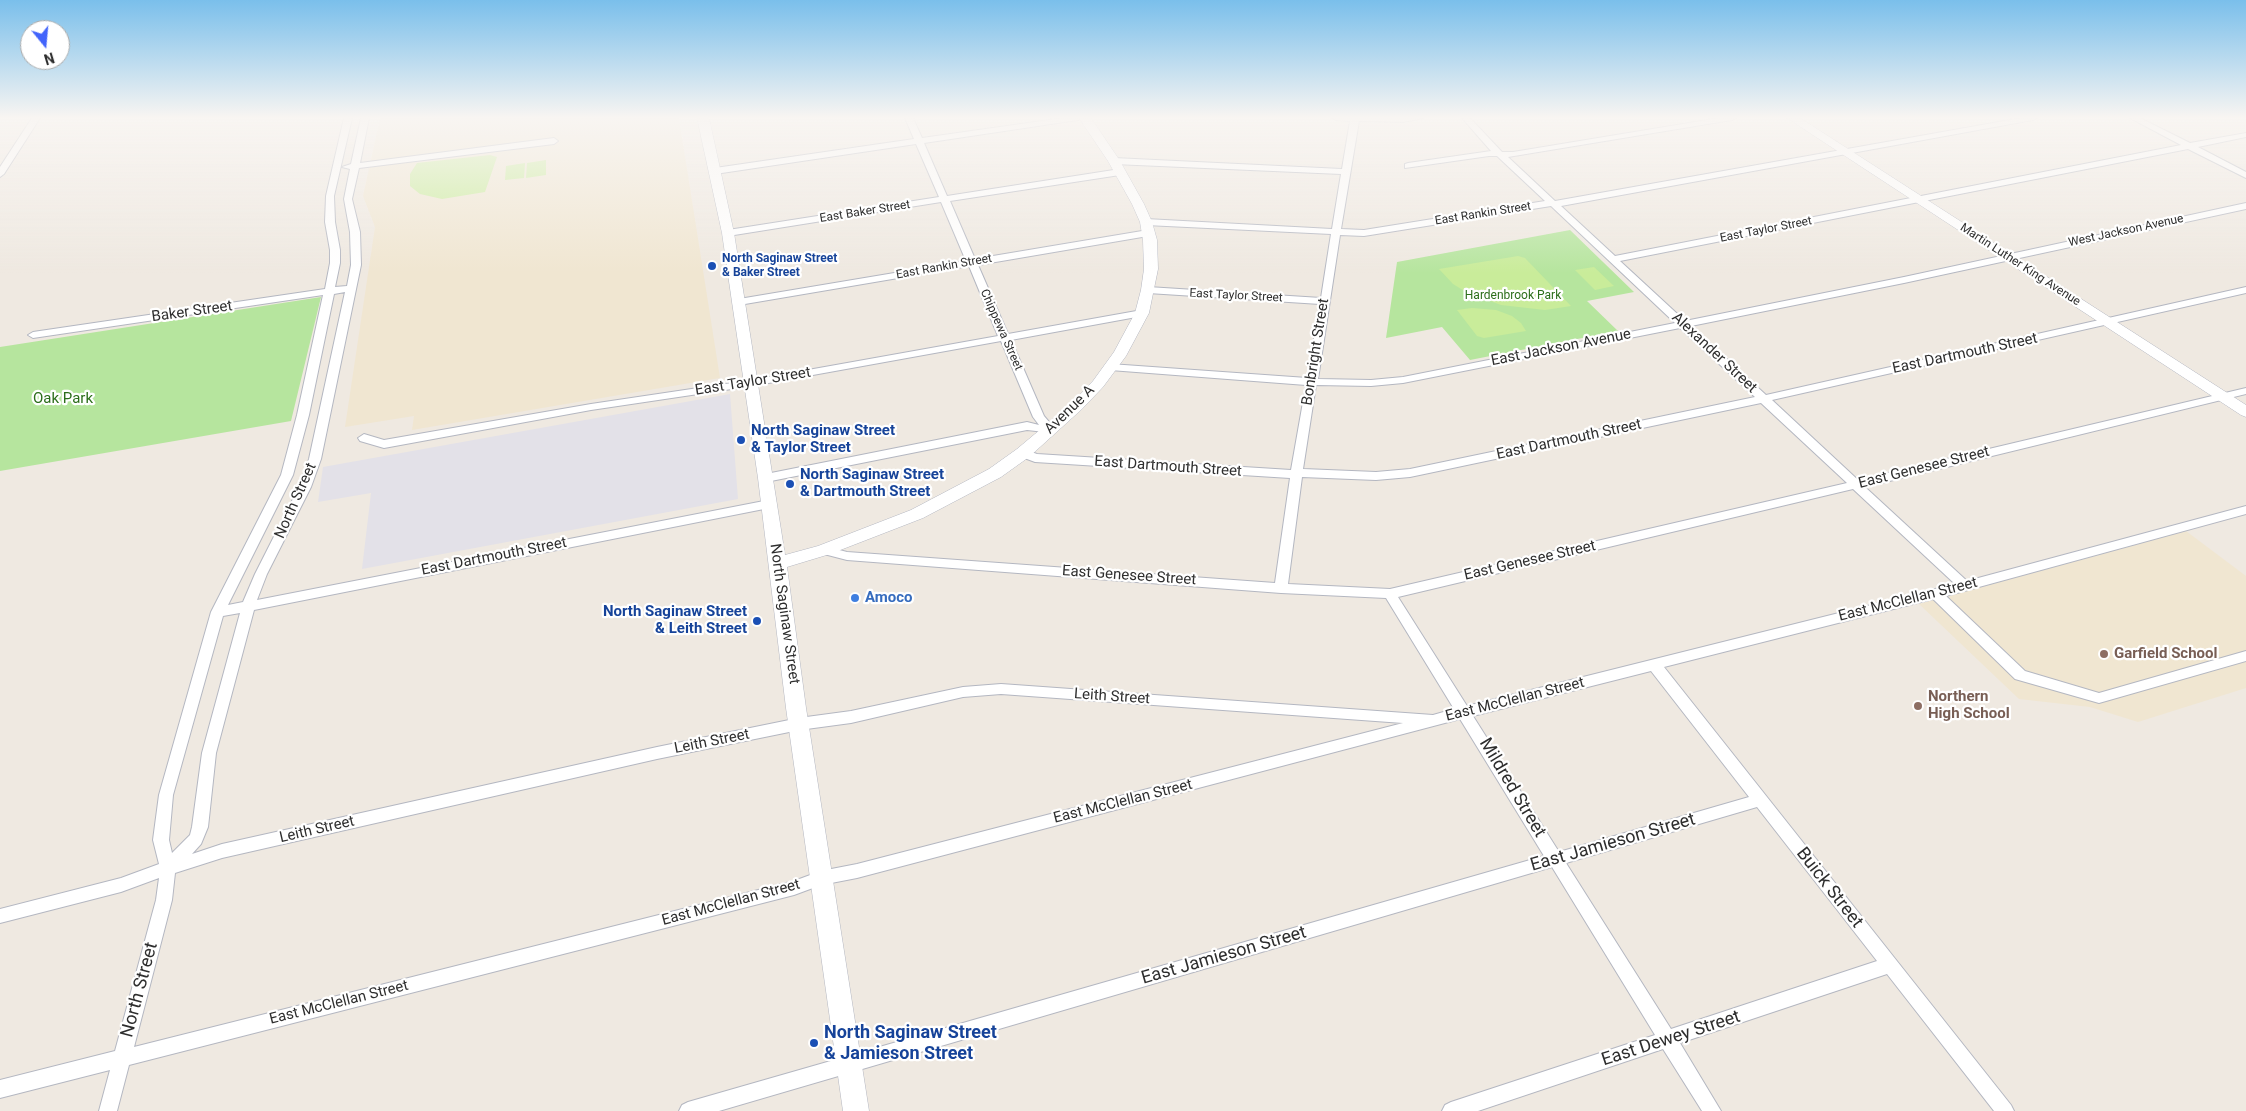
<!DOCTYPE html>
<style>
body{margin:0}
#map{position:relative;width:2246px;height:1111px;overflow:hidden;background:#efe9e1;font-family:Roboto,sans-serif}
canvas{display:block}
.north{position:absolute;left:20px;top:20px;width:50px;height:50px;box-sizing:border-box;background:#fff;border:1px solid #ababab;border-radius:50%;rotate:163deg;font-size:14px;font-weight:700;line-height:20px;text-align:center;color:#2e2e2e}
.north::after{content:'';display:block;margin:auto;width:18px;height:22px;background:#4264fb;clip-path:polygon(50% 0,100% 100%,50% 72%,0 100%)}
</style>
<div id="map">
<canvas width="2246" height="1111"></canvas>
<div class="north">N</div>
</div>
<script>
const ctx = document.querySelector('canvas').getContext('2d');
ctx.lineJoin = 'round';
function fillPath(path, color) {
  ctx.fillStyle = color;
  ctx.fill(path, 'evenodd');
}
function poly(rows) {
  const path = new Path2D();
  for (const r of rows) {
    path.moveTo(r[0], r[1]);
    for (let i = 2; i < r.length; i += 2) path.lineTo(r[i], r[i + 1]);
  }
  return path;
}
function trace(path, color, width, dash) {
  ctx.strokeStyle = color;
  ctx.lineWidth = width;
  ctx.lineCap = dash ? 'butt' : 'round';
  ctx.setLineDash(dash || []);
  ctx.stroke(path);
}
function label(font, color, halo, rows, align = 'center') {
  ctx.font = font + ' Roboto,sans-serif';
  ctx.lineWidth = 4.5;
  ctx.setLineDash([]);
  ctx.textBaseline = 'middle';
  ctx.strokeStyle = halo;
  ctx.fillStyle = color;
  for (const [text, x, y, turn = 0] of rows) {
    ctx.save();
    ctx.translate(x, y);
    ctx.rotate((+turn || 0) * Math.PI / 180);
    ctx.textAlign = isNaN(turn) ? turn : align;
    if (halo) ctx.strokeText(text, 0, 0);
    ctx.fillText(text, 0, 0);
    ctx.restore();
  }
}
fillPath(poly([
 [730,394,738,499,362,569,371,493,318,502,323,467]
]), '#e3e1e8');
fillPath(poly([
 [380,118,679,118,720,378,412,430,414,416,345,427,375,227,363,196],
 [2186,531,2246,576,2246,688,2138,722,2090,707,2019,699,1919,604]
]), '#f0e6d1');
fillPath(poly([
 [1570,230,1634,292,1587,301,1618,331,1470,360,1442,327,1386,338,1397,262],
 [321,297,291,421,0,471,0,347]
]), '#b6e59e');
fillPath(poly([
 [490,155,497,157,485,192,442,199,420,194,410,186,410,174,417,163],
 [546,160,546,175,526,178,527,163],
 [525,163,524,178,505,180,506,166],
 [1518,256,1525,258,1571,306,1545,310,1501,305,1466,292,1453,284,1439,269],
 [1594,267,1614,286,1595,290,1575,270],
 [1472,308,1496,310,1512,316,1521,323,1526,331,1484,338,1477,336,1457,310]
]), '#c9ec9a');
const street = poly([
 [32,118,40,118,4,174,0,177,0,167,32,118],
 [344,118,352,118,334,196,335,222,340,250,340,263,335,287,347,286,351,265,350,232,344,199,350,169,342,167,351,164,361,118,369,118,360,163,554,138,558,141,554,144,359,168,352,199,360,232,361,265,321,459,311,487,267,574,257,600,769,500,775,504,769,508,254,610,216,753,208,827,201,844,192,854,222,844,657,747,799,718,851,711,963,687,1001,684,1433,715,1454,709,1386,598,1281,593,847,560,820,553,818,550,824,546,847,552,1275,583,1290,478,1035,462,1019,456,1017,453,1023,449,1037,454,1291,470,1306,385,1110,370,1105,367,1110,364,1307,378,1320,304,1148,293,1143,290,1148,287,1321,298,1331,234,1146,225,1141,222,1146,219,1332,229,1341,174,1114,164,1110,161,1114,158,1342,169,1350,121,1336,120,1332,118,1423,118,1403,122,1359,121,1341,229,1364,230,1545,201,1497,156,1489,156,1405,168,1405,164,1408,163,1491,151,1462,118,1470,118,1502,152,1513,152,1719,118,1736,118,1732,120,1508,157,1555,201,2021,118,2037,118,2033,120,1561,206,1615,256,2181,145,2130,118,2140,118,2190,143,2246,133,2246,137,2198,147,2246,172,2246,178,2188,149,1620,261,1685,321,1904,277,2246,203,2246,209,1904,283,1691,326,1766,395,2246,287,2246,293,1772,400,1858,480,2246,388,2246,394,1865,487,1967,581,2246,506,2246,514,1946,596,2025,671,2099,693,2246,651,2246,661,2099,703,2015,679,1933,599,1664,667,2011,1105,2014,1111,1994,1111,1887,974,1680,1043,1721,1111,1702,1111,1663,1049,1478,1111,1442,1111,1445,1105,1451,1102,1655,1035,1552,867,719,1111,679,1111,682,1105,688,1102,1544,856,1460,719,857,878,821,885,794,895,129,1065,117,1111,99,1111,110,1070,0,1098,0,1080,115,1051,156,900,159,878,121,892,0,923,0,909,121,878,159,864,153,840,159,795,211,612,281,475,297,415,323,295,33,338,28,335,33,332,325,289,330,263,330,250,325,222,326,196,344,118],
 [1551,206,1675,323,1403,377,1371,380,1318,379,1340,235,1364,236,1551,206],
 [345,292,309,459,299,487,255,574,243,602,228,605,293,475,309,415,334,294,345,292],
 [1680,328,1755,397,1410,469,1376,472,1303,469,1316,385,1371,386,1403,383,1680,328],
 [1761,403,1847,483,1390,589,1288,584,1302,477,1376,480,1410,477,1761,403],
 [1853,489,1955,584,1467,706,1398,597,1853,489],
 [240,613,202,753,192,827,190,835,172,853,169,840,173,795,223,616,240,613],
 [1651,671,1749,797,1559,852,1473,716,1651,671],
 [1001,694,1403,723,857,864,821,871,794,881,134,1047,172,900,175,873,222,858,657,759,799,730,851,723,963,697,1001,694],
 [1757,807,1877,961,1671,1029,1566,863,1757,807],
 [905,118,913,118,922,138,1063,118,1082,118,1078,120,924,143,947,196,1120,169,1124,172,1120,175,950,201,975,259,1148,230,1153,233,1148,236,978,265,1008,334,1142,310,1147,313,1142,316,1011,340,1044,416,1056,430,1054,433,1027,430,766,482,760,478,766,474,1027,422,1039,425,1033,417,1001,341,752,386,591,410,384,448,360,441,358,438,364,434,384,440,591,404,752,380,998,336,969,266,739,305,734,302,739,299,966,261,941,202,728,236,723,233,728,230,939,197,916,144,715,174,711,171,715,168,914,139,905,118]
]);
const secondary = poly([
 [697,118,709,118,734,233,785,555,818,546,911,510,989,469,1017,449,1072,403,1093,381,1114,352,1135,313,1141,290,1144,269,1143,240,1140,222,1132,204,1108,161,1079,118,1091,118,1120,161,1144,204,1152,222,1157,240,1158,269,1149,313,1126,356,1103,387,1082,409,1029,457,1001,477,923,518,830,554,787,567,806,708,869,1111,843,1111,786,708,758,478,732,302,722,233,697,118],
 [1787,118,1800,118,2246,405,2246,417,2241,415,1787,118]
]);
trace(street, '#b4b7c1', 2);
trace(secondary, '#b4b7c1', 1);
fillPath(street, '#fff');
fillPath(secondary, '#fff');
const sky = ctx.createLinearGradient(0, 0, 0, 273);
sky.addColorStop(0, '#7abfeb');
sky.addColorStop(0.43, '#f8f5f2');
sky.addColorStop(1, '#f8f5f200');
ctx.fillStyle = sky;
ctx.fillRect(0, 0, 2246, 273);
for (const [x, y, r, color] of [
 [712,266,5,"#1a4fb4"],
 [741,440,5,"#1a4fb4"],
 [790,484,5,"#1a4fb4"],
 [855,598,5,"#3f7fe0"],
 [757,621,5,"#1a4fb4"],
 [2104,654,5,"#8d6e63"],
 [1918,706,5,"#8d6e63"],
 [814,1043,5,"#1a4fb4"]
]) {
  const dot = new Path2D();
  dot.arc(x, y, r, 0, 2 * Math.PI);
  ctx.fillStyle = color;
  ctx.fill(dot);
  trace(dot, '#fff', 2);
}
label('12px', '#2e2e2e', '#fff', [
 ["East Baker Street",865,212,-9],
 ["East Rankin Street",1483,214,-9],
 ["East Taylor Street",1766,230,-11],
 ["West Jackson Avenue",2126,231,-12],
 ["Martin Luther King Avenue",2020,265,33],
 ["East Rankin Street",944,267,-10],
 ["East Taylor Street",1236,296,3],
 ["Chippewa Street",1001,330,66]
]);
label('bold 12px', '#164399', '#fff', [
 ["North Saginaw Street",722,259],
 ["& Baker Street",722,273]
], 'left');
label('12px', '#2c6e1b', '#fff', [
 ["Hardenbrook Park",1513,296]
]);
label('15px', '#2e2e2e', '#fff', [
 ["Baker Street",192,312,-8],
 ["East Jackson Avenue",1561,348,-11],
 ["Bonbright Street",1316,352,-81],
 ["Alexander Street",1714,353,43],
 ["East Dartmouth Street",1965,354,-12],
 ["East Taylor Street",753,382,-9],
 ["Avenue A",1070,410,-44],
 ["East Dartmouth Street",1569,440,-12],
 ["East Dartmouth Street",1168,467,4],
 ["East Genesee Street",1924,468,-14],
 ["North Street",296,501,-66],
 ["East Dartmouth Street",494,557,-11],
 ["East Genesee Street",1530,561,-13],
 ["East Genesee Street",1129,576,4],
 ["East McClellan Street",1908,600,-14],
 ["North Saginaw Street",784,614,82],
 ["Leith Street",1112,697,4],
 ["East McClellan Street",1515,700,-14],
 ["Leith Street",712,742,-11],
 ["East McClellan Street",1123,802,-14],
 ["Leith Street",317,830,-13],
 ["East McClellan Street",731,903,-15],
 ["East McClellan Street",339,1003,-14]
]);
label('15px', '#2c6e1b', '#fff', [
 ["Oak Park",63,399]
]);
label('bold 15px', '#164399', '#fff', [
 ["North Saginaw Street",751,431],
 ["& Taylor Street",751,448],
 ["North Saginaw Street",800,475],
 ["& Dartmouth Street",800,492],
 ["North Saginaw Street",747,612,"right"],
 ["& Leith Street",747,629,"right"]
], 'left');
label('bold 15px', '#366cbe', '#fff', [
 ["Amoco",865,598]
], 'left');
label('bold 15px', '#785e54', '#fff', [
 ["Garfield School",2114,654],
 ["Northern",1928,697],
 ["High School",1928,714]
], 'left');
label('18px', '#2e2e2e', '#fff', [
 ["Mildred Street",1512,788,59],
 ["East Jamieson Street",1613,843,-16],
 ["Buick Street",1829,888,52],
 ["East Jamieson Street",1224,956,-16],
 ["North Street",140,990,-75],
 ["East Dewey Street",1671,1039,-18]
]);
label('bold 18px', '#164399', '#fff', [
 ["North Saginaw Street",824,1033],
 ["& Jamieson Street",824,1054]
], 'left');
</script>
